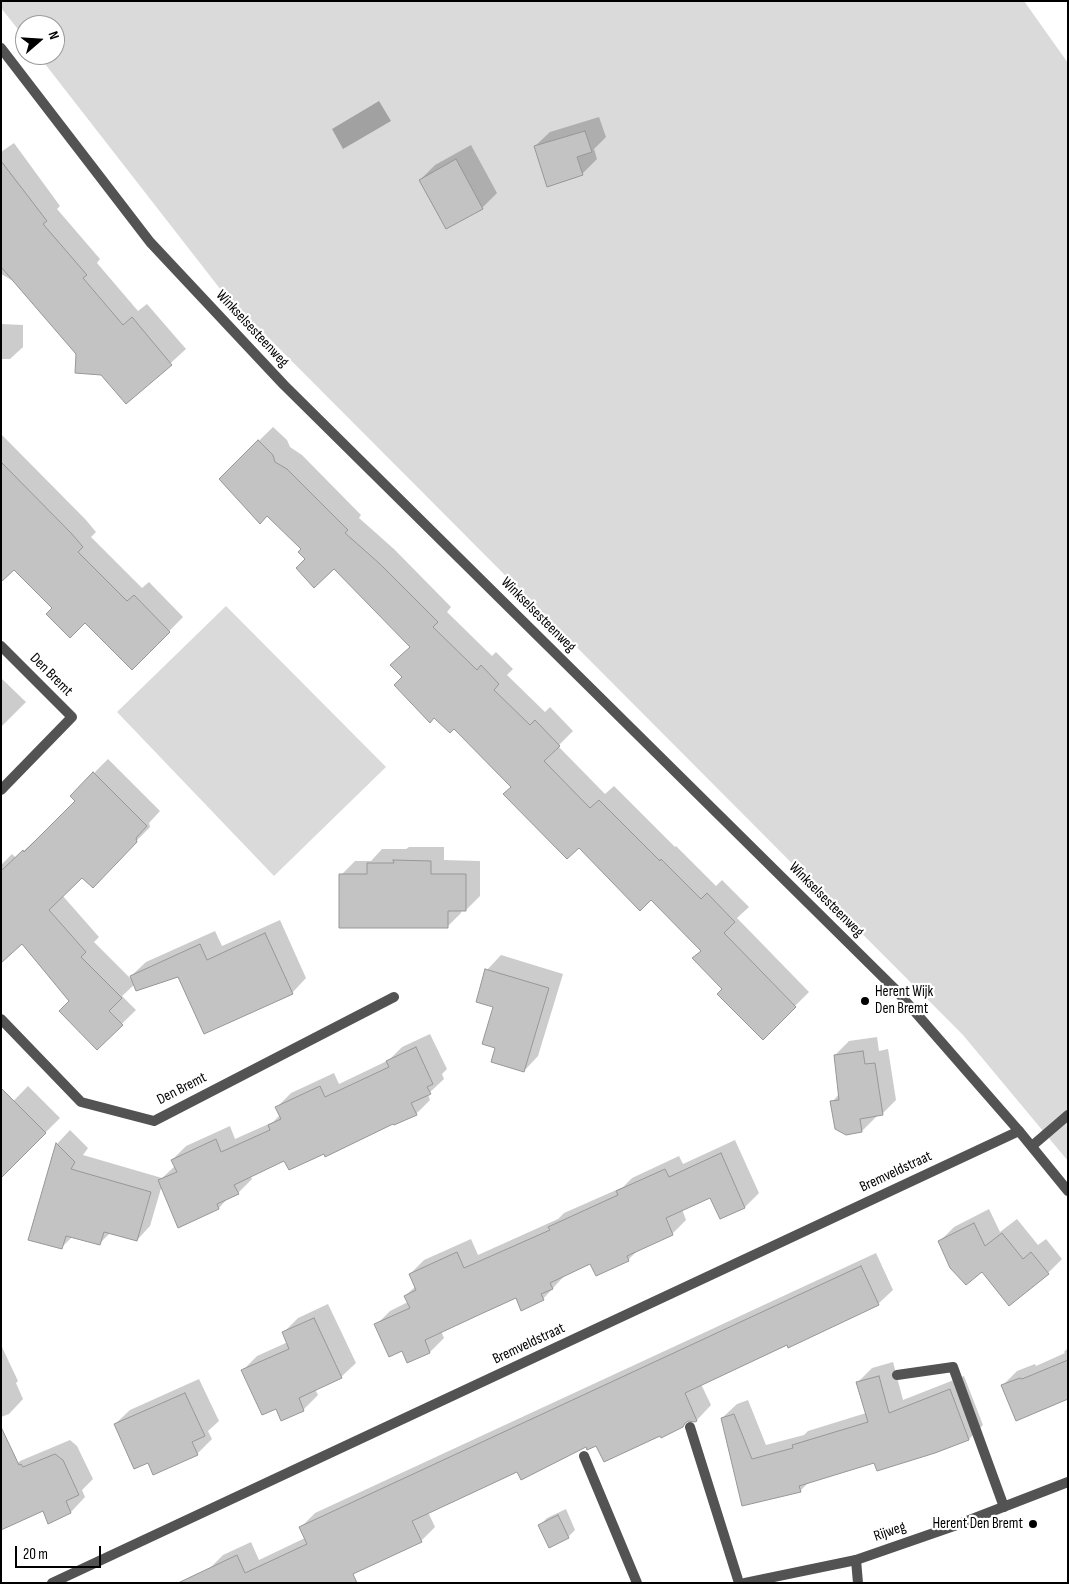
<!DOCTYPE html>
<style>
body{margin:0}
#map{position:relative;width:1069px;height:1584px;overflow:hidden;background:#fff;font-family:"Sofia Sans Condensed",sans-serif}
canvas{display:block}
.frame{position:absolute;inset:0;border:2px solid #000;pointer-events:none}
.north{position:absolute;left:15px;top:15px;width:50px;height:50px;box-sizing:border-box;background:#fff;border:1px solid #999;border-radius:50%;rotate:71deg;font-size:14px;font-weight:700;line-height:20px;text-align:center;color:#000}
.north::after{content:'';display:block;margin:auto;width:18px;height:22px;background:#000;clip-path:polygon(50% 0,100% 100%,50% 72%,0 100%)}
.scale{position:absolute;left:15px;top:1546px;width:86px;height:22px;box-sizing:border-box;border:2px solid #000;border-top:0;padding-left:6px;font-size:15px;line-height:18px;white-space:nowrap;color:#000;-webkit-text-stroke:4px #fff;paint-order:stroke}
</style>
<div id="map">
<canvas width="1069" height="1584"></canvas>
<div class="frame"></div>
<div class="north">N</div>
<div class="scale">20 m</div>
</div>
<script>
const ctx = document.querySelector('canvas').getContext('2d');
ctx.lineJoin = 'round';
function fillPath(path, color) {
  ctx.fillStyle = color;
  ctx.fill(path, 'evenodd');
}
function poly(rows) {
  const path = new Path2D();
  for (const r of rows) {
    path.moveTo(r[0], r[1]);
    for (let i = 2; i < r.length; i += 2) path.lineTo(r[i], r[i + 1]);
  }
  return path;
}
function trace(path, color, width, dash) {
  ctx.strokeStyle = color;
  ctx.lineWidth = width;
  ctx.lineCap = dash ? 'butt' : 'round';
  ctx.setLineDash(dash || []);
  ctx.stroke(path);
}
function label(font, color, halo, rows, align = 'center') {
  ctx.font = font + ' "Sofia Sans Condensed",sans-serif';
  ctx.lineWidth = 4.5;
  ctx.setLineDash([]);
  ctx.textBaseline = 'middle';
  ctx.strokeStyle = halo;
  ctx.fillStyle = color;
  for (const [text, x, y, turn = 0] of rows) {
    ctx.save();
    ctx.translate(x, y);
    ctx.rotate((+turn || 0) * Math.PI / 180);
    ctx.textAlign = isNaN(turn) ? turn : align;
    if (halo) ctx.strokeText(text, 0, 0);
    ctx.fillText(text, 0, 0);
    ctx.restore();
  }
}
fillPath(poly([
 [1,1,1024,1,1068,63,1068,1161,963,1035,221,290,38,55,55,55,55,25,25,25,25,38,1,8],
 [226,606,386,767,274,876,117,712]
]), '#dadada');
fillPath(poly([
 [379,101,391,121,343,149,332,129]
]), '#a1a1a1');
fillPath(poly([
 [599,117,606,137,594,149,597,159,583,173,548,185,535,146,550,132],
 [14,143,60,206,57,209,100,259,97,263,138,311,147,304,186,349,127,403,102,374,77,354,15,282,1,274,1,152],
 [471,145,497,193,482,208,447,227,420,180,435,165],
 [1,324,23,325,23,347,10,359,1,359],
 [273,427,287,440,290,447,302,455,361,515,359,518,394,549,451,607,447,612,492,656,496,652,513,669,507,675,545,712,550,707,573,731,558,746,605,794,614,786,675,847,676,846,716,886,722,880,749,907,737,918,809,992,763,1038,724,989,702,950,651,899,579,846,513,786,404,677,411,647,334,568,302,549,267,514,220,479],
 [1,434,86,520,96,532,91,537,142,588,149,582,183,617,132,669,85,621,54,608,15,569,1,565],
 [1,678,26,702,1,727],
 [108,759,160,811,149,823,150,827,106,872,82,876,62,895,99,937,94,942,134,982,131,976,146,962,215,931,222,946,280,920,306,978,292,993,179,975,135,984,122,996,136,1010,97,1048,70,1001,1,916,1,865,12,854,16,858,77,801,71,796],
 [409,847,444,847,444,860,480,861,480,896,466,910,461,910,461,913,447,927,341,875,355,861,371,861,382,849,406,849],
 [501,955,563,974,538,1056,524,1071,496,1047,494,1006,487,970],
 [430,1034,447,1069,442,1074,444,1079,428,1094,430,1100,416,1114,324,1153,285,1159,250,1175,252,1179,238,1193,229,1197,219,1208,179,1226,162,1185,150,1226,137,1240,111,1232,100,1243,73,1236,61,1248,29,1239,57,1144,70,1130,88,1148,83,1155,162,1178,175,1166,172,1160,186,1146,230,1126,235,1139,273,1122,280,1115,277,1107,291,1093,334,1073,339,1084,389,1060,402,1047],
 [877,1037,879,1051,888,1049,896,1100,882,1114,876,1115,876,1117,862,1131,832,1102,840,1093,835,1055,849,1041],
 [28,1086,60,1118,10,1168,1,1114],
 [735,1140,759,1193,745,1207,720,1217,710,1196,682,1209,686,1220,672,1234,638,1250,628,1260,597,1274,591,1262,566,1274,543,1299,517,1297,441,1331,444,1338,430,1352,408,1361,402,1349,376,1325,390,1311,408,1302,405,1296,416,1286,410,1274,424,1260,471,1239,478,1255,558,1219,564,1213,623,1187,632,1178,679,1156,683,1164],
 [989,1209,1000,1232,1017,1219,1038,1245,1046,1239,1062,1259,1048,1273,982,1271,939,1242,954,1227],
 [876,1253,893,1290,878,1304,701,1384,711,1405,697,1420,689,1420,683,1426,660,1434,587,1446,518,1470,428,1512,435,1527,421,1541,328,1583,209,1569,223,1555,251,1542,259,1560,305,1538,301,1527,315,1513],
 [328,1304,356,1363,341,1377,315,1389,318,1395,303,1410,276,1407,243,1370,257,1356,288,1342,283,1333,298,1318],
 [1,1345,18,1381,16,1383,23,1399,9,1414,1,1417],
 [1068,1348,1068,1397,1003,1385,1017,1371,1035,1364,1036,1366,1065,1353,1064,1352],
 [893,1362,903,1400,964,1376,983,1425,969,1439,935,1452,875,1461,810,1481,800,1491,743,1504,722,1418,737,1404,748,1400,766,1445,804,1435,808,1431,866,1413,858,1382,872,1368],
 [199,1379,219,1421,208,1431,212,1439,197,1454,115,1424,130,1410],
 [70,1440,77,1446,93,1479,82,1490,85,1497,71,1512,49,1522,43,1510,5,1476,20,1461],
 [566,1509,575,1530,568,1537,540,1525,547,1518]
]), '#0003');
const building = poly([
 [585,131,592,152,577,157,583,175,547,187,534,146,585,131],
 [456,159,483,209,446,229,419,180,456,159],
 [1,161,47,221,43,224,87,275,83,278,123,325,132,317,172,365,126,404,101,375,75,373,76,354,1,267,1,161],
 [258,440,273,455,275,462,287,469,348,530,345,533,380,564,438,622,433,627,477,670,481,665,499,684,494,690,530,725,535,720,560,746,544,761,590,808,599,800,660,861,661,859,701,899,707,893,735,922,724,933,796,1007,763,1040,717,994,722,989,692,958,701,951,651,900,640,911,579,848,567,859,503,794,511,787,454,729,450,733,434,718,430,723,394,685,402,677,390,665,410,647,334,569,314,588,296,568,305,559,298,552,301,549,267,516,260,524,219,479,258,440],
 [1,462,72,534,83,547,78,552,127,601,134,595,170,632,132,670,85,623,70,638,46,614,52,608,14,570,1,582,1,462],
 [93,772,147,826,136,838,137,842,93,888,82,878,49,910,86,952,81,957,122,998,109,1011,123,1025,97,1050,59,1011,69,1001,22,944,1,963,1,871,23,850,24,852,75,801,70,796,93,772],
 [393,860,431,861,431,874,466,874,466,911,448,911,448,928,339,928,339,874,367,874,367,863,394,863,393,860],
 [265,933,293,994,204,1034,178,977,136,991,130,976,200,944,207,960,265,933],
 [485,969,549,988,524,1072,491,1062,495,1048,482,1044,493,1007,476,1002,485,969],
 [416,1047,433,1084,427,1087,431,1094,411,1103,417,1115,394,1125,393,1124,325,1157,324,1154,289,1170,284,1161,234,1185,239,1194,217,1204,219,1209,178,1228,158,1180,177,1172,171,1160,216,1139,221,1152,270,1130,268,1125,281,1119,275,1107,320,1086,325,1097,389,1067,386,1061,416,1047],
 [863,1051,865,1064,875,1063,883,1115,860,1119,862,1132,846,1135,835,1129,830,1101,839,1100,834,1055,863,1051],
 [1,1088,46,1133,1,1178,1,1088],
 [56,1143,75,1162,71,1169,151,1192,137,1241,104,1232,100,1245,66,1236,62,1249,28,1240,56,1143],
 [721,1153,745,1208,720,1219,710,1198,666,1218,673,1235,627,1256,629,1261,596,1276,590,1264,550,1283,553,1289,541,1294,544,1300,521,1311,516,1298,483,1313,425,1340,430,1353,407,1363,402,1351,389,1357,374,1324,410,1308,404,1296,416,1290,409,1274,457,1252,464,1268,550,1230,548,1227,618,1195,616,1191,665,1169,669,1177,721,1153],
 [974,1223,985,1246,1002,1233,1023,1259,1031,1252,1049,1274,1009,1306,982,1272,966,1285,950,1268,938,1241,974,1223],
 [861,1266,879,1305,788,1348,787,1345,685,1393,697,1421,695,1422,688,1421,685,1423,683,1427,661,1438,660,1436,604,1462,596,1446,587,1450,586,1447,521,1480,517,1472,412,1521,422,1542,353,1574,357,1583,178,1583,237,1555,245,1573,307,1544,299,1527,861,1266],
 [314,1318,342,1378,299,1398,304,1411,281,1421,276,1409,262,1415,241,1370,289,1349,282,1332,314,1318],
 [1068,1360,1068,1399,1016,1421,1001,1385,1020,1378,1022,1379,1068,1360],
 [879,1376,889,1413,950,1389,969,1440,935,1453,877,1471,874,1463,799,1486,801,1492,742,1506,721,1418,734,1414,752,1459,793,1448,792,1445,868,1422,856,1382,879,1376],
 [185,1393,205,1436,192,1442,198,1455,153,1475,148,1463,134,1469,114,1424,185,1393],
 [1,1427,19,1465,21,1464,23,1467,55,1454,63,1460,79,1495,66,1501,71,1513,48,1524,43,1511,1,1530,1,1427],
 [558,1515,569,1538,549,1548,538,1525,558,1515]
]);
fillPath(building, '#c3c3c3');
trace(building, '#979797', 1);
trace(poly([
 [1032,1146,1068,1115],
 [897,1375,953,1367,1004,1507],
 [690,1427,739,1583],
 [584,1456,637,1583]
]), '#535353', 10);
trace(poly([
 [1,646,72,717,1,790],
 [1,1019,81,1102,154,1121,394,997],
 [856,1560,858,1583],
 [52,1583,1019,1131]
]), '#535353', 10);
trace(poly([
 [1,48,150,242,284,385,895,989,1019,1131,1068,1191],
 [745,1583,856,1560,954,1526,1068,1482]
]), '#535353', 10);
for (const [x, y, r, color] of [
 [865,1001,5,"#000"],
 [1033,1524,5,"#000"]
]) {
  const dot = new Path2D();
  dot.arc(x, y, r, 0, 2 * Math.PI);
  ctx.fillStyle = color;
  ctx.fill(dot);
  trace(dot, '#fff', 2);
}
label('15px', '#000', '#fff', [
 ["Winkselsesteenweg",252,329,47],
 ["Winkselsesteenweg",538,615,45],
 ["Den Bremt",51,675,45],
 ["Winkselsesteenweg",826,900,45],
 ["Den Bremt",182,1089,-27],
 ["Bremveldstraat",896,1172,-25],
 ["Bremveldstraat",529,1344,-25],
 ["Rijweg",890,1532,-19]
]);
label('15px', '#000', '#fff', [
 ["Herent Wijk",875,992],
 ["Den Bremt",875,1009],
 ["Herent Den Bremt",1023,1524,"right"]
], 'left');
</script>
